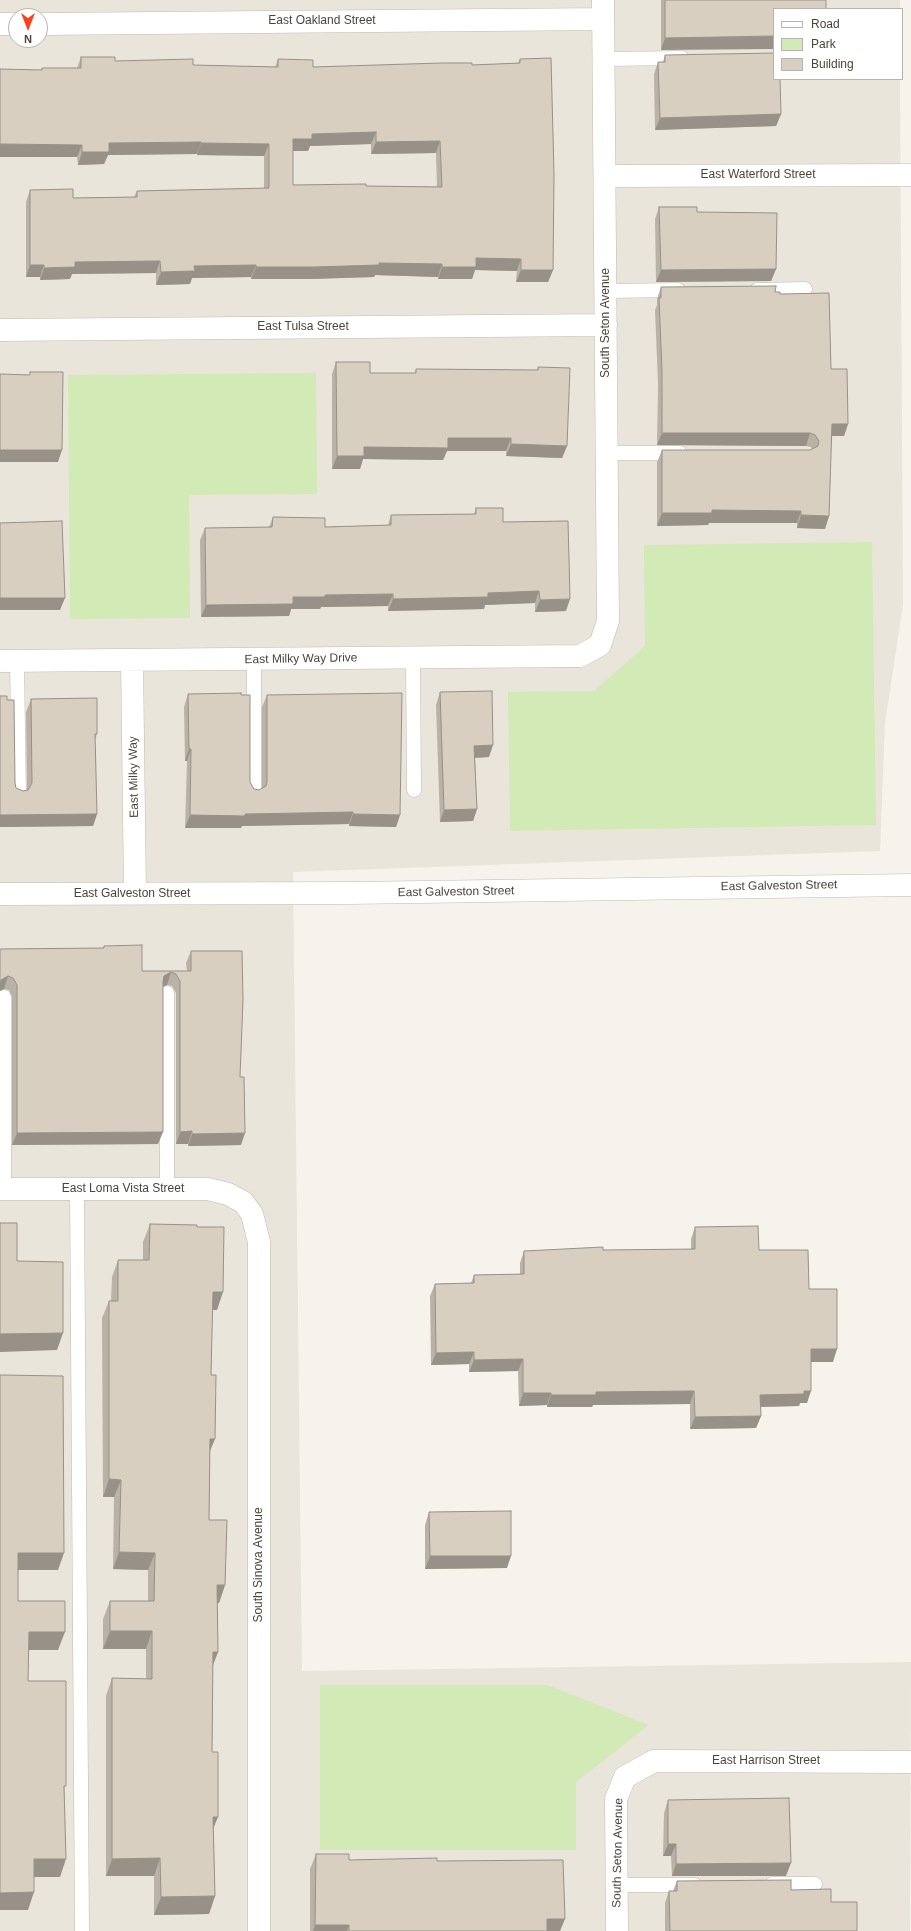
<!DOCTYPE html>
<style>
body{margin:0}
#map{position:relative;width:911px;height:1931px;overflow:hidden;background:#f6f3ec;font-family:Arial,sans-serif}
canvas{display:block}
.legend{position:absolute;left:773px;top:8px;width:130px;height:72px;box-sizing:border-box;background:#fff;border:1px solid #b7b4b0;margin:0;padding:5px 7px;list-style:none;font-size:12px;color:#4b4439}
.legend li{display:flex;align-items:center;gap:8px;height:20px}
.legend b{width:20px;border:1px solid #b7b4b0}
.north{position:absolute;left:8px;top:8px;width:40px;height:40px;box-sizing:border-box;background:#fff;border:1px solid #b7b4b0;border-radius:50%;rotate:180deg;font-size:11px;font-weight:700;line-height:16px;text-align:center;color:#4b4439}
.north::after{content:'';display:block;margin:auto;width:14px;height:18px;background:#fc3f1d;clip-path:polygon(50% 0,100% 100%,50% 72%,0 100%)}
</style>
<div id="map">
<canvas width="911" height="1931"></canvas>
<ul class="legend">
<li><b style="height:5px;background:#fff"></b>Road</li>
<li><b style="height:11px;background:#d2eab5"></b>Park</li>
<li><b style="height:11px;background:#d8cfc1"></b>Building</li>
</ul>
<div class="north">N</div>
</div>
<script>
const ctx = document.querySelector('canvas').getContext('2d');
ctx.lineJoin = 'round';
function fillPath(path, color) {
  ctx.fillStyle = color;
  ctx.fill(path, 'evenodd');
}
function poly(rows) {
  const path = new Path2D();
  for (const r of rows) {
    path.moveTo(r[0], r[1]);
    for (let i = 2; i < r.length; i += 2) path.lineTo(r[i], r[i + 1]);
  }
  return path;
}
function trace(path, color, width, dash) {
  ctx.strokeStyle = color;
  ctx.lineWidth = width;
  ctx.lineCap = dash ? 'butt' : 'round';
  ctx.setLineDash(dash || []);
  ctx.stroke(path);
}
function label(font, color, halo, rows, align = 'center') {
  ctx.font = font + ' Arial,sans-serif';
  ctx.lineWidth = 3;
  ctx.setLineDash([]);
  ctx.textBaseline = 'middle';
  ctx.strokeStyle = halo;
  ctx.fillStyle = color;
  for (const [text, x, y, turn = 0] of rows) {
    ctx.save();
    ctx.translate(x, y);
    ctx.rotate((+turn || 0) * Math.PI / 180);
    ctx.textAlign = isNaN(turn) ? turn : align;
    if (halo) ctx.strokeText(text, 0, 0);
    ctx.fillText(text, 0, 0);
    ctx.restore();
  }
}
fillPath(poly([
 [0,0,900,0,900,9,774,9,774,79,900,79,903,605,885,723,880,851,293,872,302,1671,911,1662,910,1931,0,1931],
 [16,16,40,16,40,40,16,40]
]), '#eae5da');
fillPath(poly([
 [316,373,317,494,189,495,190,618,70,619,68,375],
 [872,542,876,825,510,831,508,692,594,691,645,646,644,545],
 [320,1685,547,1685,649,1725,576,1782,576,1850,320,1850]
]), '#d2eab5');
const service = poly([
 [604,59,682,58],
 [757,290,805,289],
 [606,291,678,290],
 [607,453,680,453],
 [413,657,414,790],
 [254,659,254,794],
 [17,661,19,795],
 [167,993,167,1189],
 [4,997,4,1189],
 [77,1189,82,1931],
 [772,1884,815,1884],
 [616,1885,695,1885]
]);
const minor = poly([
 [0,24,16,24],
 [40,24,603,19],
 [605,176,911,175],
 [0,330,606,325],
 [132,660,135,893],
 [0,661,580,656,600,645,608,621,603,0],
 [0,894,350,893,911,885],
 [0,1189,208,1189,228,1194,243,1202,252,1214,259,1242,259,1931],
 [617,1931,616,1799,625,1777,654,1761,911,1762]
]);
trace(service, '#c2bbae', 15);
trace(minor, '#c2bbae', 23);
trace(service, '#fff', 14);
trace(minor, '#fff', 22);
fillPath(poly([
 [661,0,826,0,661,50],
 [665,55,781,114,776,126,655,130,654,74,658,62,663,62],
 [81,57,115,61,193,65,275,67,278,59,313,67,472,65,518,63,520,59,553,270,548,282,516,282,517,271,475,270,472,279,438,279,438,277,375,275,374,277,310,279,251,279,251,277,192,278,190,284,156,285,156,273,72,274,70,279,40,280,40,277,26,277,26,202,30,190,73,198,134,197,137,191,264,188,264,156,197,155,197,154,108,155,104,164,78,165,77,157,0,157,0,69,41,70,42,68,77,68],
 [371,144,371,154,436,153,437,187,366,186,293,185,293,151,308,151,310,146],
 [659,207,697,212,776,269,771,281,656,282,655,219],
 [661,287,775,292,780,294,831,369,848,424,844,436,831,436,829,516,825,529,797,528,797,523,709,523,708,525,657,526,657,462,662,450,810,450,812,449,811,447,806,446,657,445,658,384,655,310,657,305,657,299],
 [336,362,370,373,415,373,416,369,537,370,538,367,567,446,562,458,506,456,506,451,447,451,443,460,363,459,360,469,332,469,332,374],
 [476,508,503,522,566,611,535,612,535,603,485,605,484,609,388,611,388,606,321,607,320,609,291,609,289,616,201,617,200,540,205,528,269,527,273,517,325,527,388,525,391,515,474,514],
 [440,692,489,757,475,758,477,809,473,821,440,822,436,705],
 [188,694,250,782,254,789,259,790,262,788,262,707,267,695,400,815,396,827,349,826,349,824,242,826,241,828,185,828,187,761,185,761,184,707],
 [31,699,97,734,95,740,97,814,93,826,0,827,15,783,16,788,23,791,27,790,26,712],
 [104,946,142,971,187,971,186,963,191,951,240,1077,241,1145,188,1146,188,1144,176,1144,176,993,172,986,167,985,163,987,158,1144,12,1145,12,997,9,990,4,989,0,991,0,949,103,948],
 [150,1224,197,1227,217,1310,212,1310,209,1520,225,1585,219,1603,217,1603,218,1652,213,1665,212,1752,215,1896,209,1914,154,1915,154,1876,106,1876,106,1696,112,1678,146,1679,146,1649,103,1649,103,1619,110,1601,148,1601,148,1570,113,1569,114,1497,103,1497,102,1318,109,1301,111,1301,112,1277,118,1260,143,1260,143,1242],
 [695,1227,759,1250,809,1289,833,1362,811,1362,807,1403,800,1403,799,1406,760,1407,761,1416,756,1428,690,1429,690,1404,593,1405,592,1407,547,1407,547,1405,519,1406,518,1371,469,1372,469,1364,431,1365,430,1296,435,1284,471,1283,474,1275,520,1274,520,1263,524,1251,691,1249,691,1239],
 [429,1512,507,1568,425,1569,425,1525],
 [668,1800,786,1876,672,1876,671,1856,663,1856,664,1813],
 [316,1854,349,1860,437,1861,560,1931,310,1931,310,1869],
 [677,1881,791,1890,831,1902,857,1931,665,1931,665,1903,669,1891,673,1891]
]), '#bab2a6');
fillPath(poly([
 [774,36,774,49,661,50,665,38],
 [781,114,776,126,655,130,660,118],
 [376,132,371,144,310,146,308,151,289,151,293,139,312,134],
 [440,141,436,153,371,154,376,142],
 [201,142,197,154,108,155,104,164,78,165,82,152,109,143],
 [201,143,269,144,264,156,197,155],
 [0,144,82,145,77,157,0,157],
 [476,258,521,259,517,271,475,270,472,279,438,279,442,267],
 [160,261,156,273,72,274,70,279,40,280,44,268,75,262],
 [379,263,442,264,438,277,375,275,374,277,310,279,251,279,256,267],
 [30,265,44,265,40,277,26,277],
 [256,265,251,277,192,278,190,284,156,285,161,272,194,266],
 [776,269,771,281,656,282,661,270],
 [521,270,553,270,548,282,516,282],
 [832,424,848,424,844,436,827,436],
 [662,433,810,433,806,446,657,445],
 [448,438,511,438,506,451,447,451,443,460,363,459,360,469,332,469,337,456,364,447],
 [511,444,567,446,562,458,506,456],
 [0,450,62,450,58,462,0,462],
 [712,510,801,511,797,523,709,523,708,525,657,526,662,513],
 [801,515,829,516,825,529,797,528],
 [539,591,535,603,485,605,484,609,388,611,393,599,488,593],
 [393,594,388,606,321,607,320,609,291,609,289,616,201,617,206,605,293,597,325,595],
 [0,598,65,598,60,610,0,610],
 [570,599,566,611,535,612,540,600],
 [493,745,489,757,470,758,474,746],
 [189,749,191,749,187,761,185,761],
 [477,809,473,821,440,822,444,810],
 [353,812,349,824,242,826,241,828,185,828,190,815,245,814],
 [97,814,93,826,0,827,0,815],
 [353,814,400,815,396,827,349,826],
 [171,972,167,985,160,988,164,976],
 [8,976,4,989,0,991,0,984,1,980],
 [192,1131,188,1144,176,1144,180,1132],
 [163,1132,158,1144,12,1145,17,1133],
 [245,1133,241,1145,188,1146,192,1134],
 [213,1292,223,1292,217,1310,206,1310],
 [63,1333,57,1350,0,1352,0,1334],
 [811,1349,837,1349,833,1362,806,1362],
 [474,1352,469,1364,431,1365,436,1353],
 [523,1359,518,1371,469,1372,474,1360],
 [694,1391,690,1404,593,1405,592,1407,547,1407,551,1395,596,1392],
 [804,1391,811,1391,807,1403,800,1403,799,1406,756,1407,760,1395],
 [523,1393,551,1393,547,1405,519,1406],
 [761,1416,756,1428,690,1429,695,1417],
 [210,1439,215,1439,208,1456],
 [109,1479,121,1480,114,1497,103,1497],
 [119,1552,155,1553,148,1570,113,1569],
 [18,1553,64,1553,58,1570,11,1570],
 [430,1556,511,1556,507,1568,425,1569],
 [217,1585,225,1585,219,1603,210,1603],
 [110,1631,152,1631,146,1649,103,1649],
 [29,1632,65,1632,58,1650,23,1650],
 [213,1652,218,1652,211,1670],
 [213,1817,218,1817,211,1834],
 [668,1844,676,1844,671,1856,663,1856],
 [160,1858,154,1876,106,1876,112,1859],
 [34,1859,66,1859,60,1877,27,1877],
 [791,1863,786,1876,672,1876,676,1864],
 [34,1892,28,1910,0,1910,0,1893],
 [215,1896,209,1914,154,1915,161,1897],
 [547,1919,565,1919,560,1931,543,1931],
 [315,1925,349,1925,347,1931,313,1931]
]), '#979187');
const building = poly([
 [665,0,826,0,826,9,774,9,774,36,665,38,665,0],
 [774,53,774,79,780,79,781,114,660,118,658,62,665,62,665,55,774,53],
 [81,57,115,57,115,61,193,59,193,65,278,67,278,59,313,60,313,67,441,63,472,63,472,65,520,63,520,59,551,58,554,174,553,270,521,270,521,259,476,258,476,267,442,267,442,264,379,263,379,265,315,267,256,267,256,265,194,266,195,271,161,272,160,261,75,262,75,267,44,268,44,265,30,265,30,190,73,189,73,198,137,197,137,191,269,188,269,144,201,143,201,142,109,143,109,152,82,152,82,145,0,144,0,69,42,70,42,68,81,68,81,57],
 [376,132,376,142,440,141,442,187,366,186,366,184,293,185,293,139,312,139,312,134,376,132],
 [659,207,697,207,697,212,777,213,776,269,661,270,659,207],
 [776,286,775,292,780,292,780,294,829,293,831,369,847,369,848,424,832,424,829,516,801,515,801,511,712,510,712,513,662,513,662,450,810,450,818,446,819,441,815,435,810,433,662,433,662,372,659,298,661,298,661,287,776,286],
 [336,362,370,362,370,373,416,373,416,369,538,370,538,367,570,368,567,446,511,444,511,438,448,438,448,448,364,447,364,456,337,456,336,362],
 [30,372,63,372,62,450,0,450,0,374,30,375,30,372],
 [476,508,503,508,503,522,568,521,570,599,540,600,539,591,488,593,488,597,393,599,393,594,325,595,325,597,293,597,293,604,206,605,205,528,272,527,273,517,325,518,325,527,391,525,391,515,476,514,476,508],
 [62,521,65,598,0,598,0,523,62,521],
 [492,691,493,745,474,746,477,809,444,810,440,692,492,691],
 [241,693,241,695,250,695,250,782,254,789,259,790,266,786,267,782,267,695,402,693,400,815,353,814,353,812,245,814,245,816,190,815,191,749,189,749,188,694,241,693],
 [0,696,7,696,7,700,14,700,15,783,16,788,23,791,28,790,32,783,31,699,97,698,97,734,95,734,97,814,0,815,0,696],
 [142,945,142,971,191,971,191,951,242,951,243,1000,240,1077,244,1077,245,1133,192,1134,192,1131,180,1132,180,981,176,974,171,972,164,976,163,981,163,1132,17,1133,17,985,13,978,8,976,1,980,0,985,0,949,104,948,104,946,142,945],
 [0,1223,17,1223,17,1261,63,1262,63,1333,0,1334,0,1223],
 [150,1224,197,1225,197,1227,224,1227,223,1292,213,1292,211,1375,216,1375,215,1439,210,1439,209,1520,227,1520,225,1585,217,1585,218,1652,213,1652,212,1752,218,1752,218,1817,213,1817,215,1896,161,1897,160,1858,112,1859,112,1678,152,1679,152,1631,110,1631,110,1601,154,1601,155,1553,119,1552,121,1480,109,1479,109,1301,118,1301,118,1260,149,1260,150,1224],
 [758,1226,759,1250,808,1250,809,1289,837,1289,837,1349,811,1349,811,1391,804,1391,804,1394,760,1395,761,1416,695,1417,694,1391,596,1392,596,1395,551,1395,551,1393,523,1393,523,1359,474,1360,474,1352,436,1353,435,1284,474,1283,474,1275,524,1274,524,1251,603,1247,603,1250,695,1249,695,1227,758,1226],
 [0,1375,63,1376,64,1553,18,1553,18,1601,65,1601,65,1632,29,1632,28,1681,66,1681,66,1786,64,1786,66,1859,34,1859,34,1892,0,1893,0,1375],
 [511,1511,511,1556,430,1556,429,1512,511,1511],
 [789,1798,791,1863,676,1864,676,1844,668,1844,668,1800,789,1798],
 [316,1854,349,1854,349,1860,437,1858,437,1861,563,1860,565,1919,547,1919,547,1931,349,1931,349,1925,315,1925,316,1854],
 [791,1880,791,1890,831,1889,831,1902,857,1902,857,1931,670,1931,669,1891,677,1891,677,1881,791,1880]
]);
fillPath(building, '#d8cfc1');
trace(building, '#979187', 1);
label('12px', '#4b4439', '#fff', [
 ["East Oakland Street",322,21],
 ["East Waterford Street",758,175],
 ["South Seton Avenue",606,323,-90],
 ["East Tulsa Street",303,327],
 ["East Milky Way Drive",301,659,-1],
 ["East Milky Way",134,777,-91],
 ["East Galveston Street",779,886,-1],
 ["East Galveston Street",456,892,-1],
 ["East Galveston Street",132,894],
 ["East Loma Vista Street",123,1189],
 ["South Sinova Avenue",259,1565,-90],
 ["East Harrison Street",766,1761],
 ["South Seton Avenue",618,1853,-89]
]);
</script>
